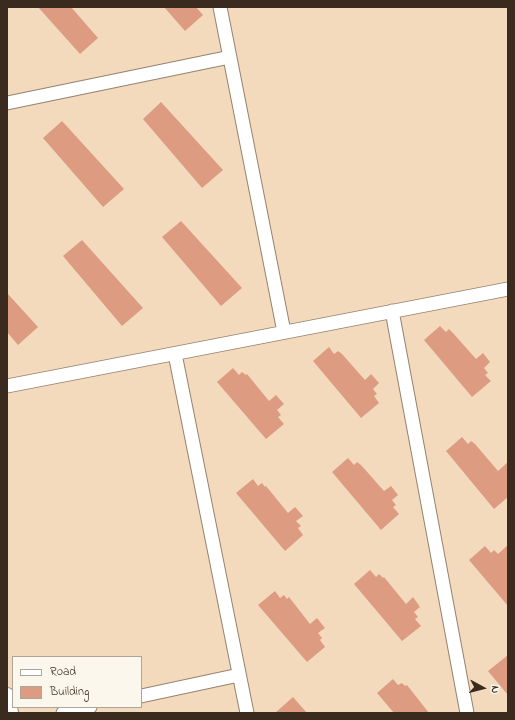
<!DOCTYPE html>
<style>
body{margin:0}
#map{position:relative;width:515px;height:720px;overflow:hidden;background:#f3dabd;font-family:"Indie Flower",sans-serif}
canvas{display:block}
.frame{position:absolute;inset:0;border:8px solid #3b2a1e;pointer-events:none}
.legend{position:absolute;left:12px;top:656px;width:130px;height:52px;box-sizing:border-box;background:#fbf7ec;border:1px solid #aea59a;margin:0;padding:5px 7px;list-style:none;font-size:12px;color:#3b2a1e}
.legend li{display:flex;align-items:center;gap:8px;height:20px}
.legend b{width:20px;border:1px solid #aea59a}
.north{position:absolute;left:463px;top:668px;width:40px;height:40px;-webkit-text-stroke:3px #fbf7ec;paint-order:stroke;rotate:97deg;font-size:11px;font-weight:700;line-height:16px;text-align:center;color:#3b2a1e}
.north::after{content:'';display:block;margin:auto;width:14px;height:18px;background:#3b2a1e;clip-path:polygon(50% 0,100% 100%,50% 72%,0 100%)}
</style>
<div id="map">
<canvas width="515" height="720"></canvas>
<div class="frame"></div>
<ul class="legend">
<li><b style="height:5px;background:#fff"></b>Road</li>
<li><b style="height:11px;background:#dd9b82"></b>Building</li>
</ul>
<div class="north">N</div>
</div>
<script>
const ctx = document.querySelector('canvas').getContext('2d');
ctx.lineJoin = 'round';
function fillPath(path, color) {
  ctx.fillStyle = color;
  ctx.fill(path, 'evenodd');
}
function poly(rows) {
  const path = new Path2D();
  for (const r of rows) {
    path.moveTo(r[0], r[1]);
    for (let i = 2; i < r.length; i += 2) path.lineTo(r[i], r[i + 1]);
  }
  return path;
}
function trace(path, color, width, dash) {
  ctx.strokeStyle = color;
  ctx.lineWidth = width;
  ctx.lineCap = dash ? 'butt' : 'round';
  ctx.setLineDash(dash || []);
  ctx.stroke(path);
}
fillPath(poly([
 [38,7,71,7,98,38,80,54],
 [164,7,196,7,203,15,185,31],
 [161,102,223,170,202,188,143,119],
 [62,121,124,189,103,207,43,138],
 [181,221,242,288,221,306,162,237],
 [82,240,143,308,122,326,63,256],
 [7,293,38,327,18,345,7,332],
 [440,326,446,332,449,329,453,333,476,359,483,353,490,362,484,368,488,373,485,375,491,381,472,397,424,340],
 [329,347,334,354,338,351,342,354,365,380,371,374,379,383,373,389,377,394,374,396,379,403,361,418,313,361],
 [233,368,239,375,242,372,246,375,247,374,269,401,276,395,284,404,277,410,281,415,278,417,284,424,266,439,217,382],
 [462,437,468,444,471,441,475,444,498,471,508,462,508,497,494,509,446,451],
 [348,458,354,465,357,462,361,465,384,491,391,486,398,495,392,500,396,505,393,507,399,514,381,530,332,472],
 [253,479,258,486,262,483,265,487,266,486,288,513,295,507,303,516,296,521,301,526,298,528,303,535,285,551,236,493],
 [508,545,508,606,469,560,485,546,491,553,494,550,498,554],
 [370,570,376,577,379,574,383,578,384,577,406,604,413,597,420,607,414,612,418,617,415,619,421,626,402,641,354,584],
 [275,591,280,598,284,595,287,599,289,597,310,624,317,618,325,628,318,633,322,638,320,640,325,647,307,662,258,605],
 [508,655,508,695,488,671],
 [393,679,398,685,402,683,405,686,407,685,429,713,394,713,377,693],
 [293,697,307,713,275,713]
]), '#dd9b82');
const minor = poly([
 [220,7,284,332],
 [7,103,230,57],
 [392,311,467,713],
 [175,354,247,713],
 [7,386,508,289],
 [141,696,239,675],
 [63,713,90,707]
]);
const tertiary = poly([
 [7,696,10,713]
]);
trace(minor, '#97826e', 15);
trace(tertiary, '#97826e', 18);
trace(minor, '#fff', 13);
trace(tertiary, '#fff', 16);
</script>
